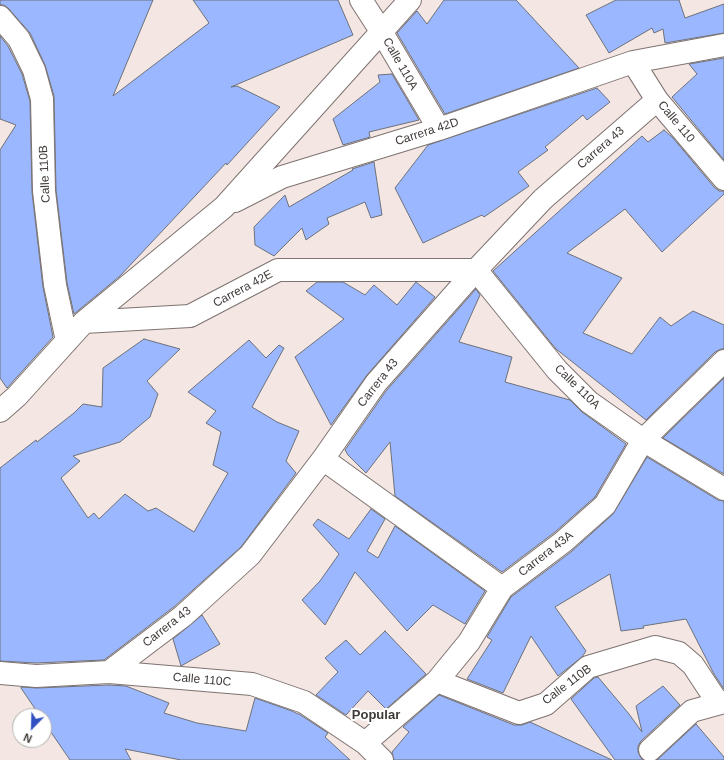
<!DOCTYPE html>
<style>
body{margin:0}
#map{position:relative;width:724px;height:760px;overflow:hidden;background:#f3e6e3;font-family:Arial,sans-serif}
canvas{display:block}
.north{position:absolute;left:12px;top:708px;width:40px;height:40px;box-sizing:border-box;background:#fff;border:1px solid #b2b0af;border-radius:50%;rotate:203deg;font-size:11px;font-weight:700;line-height:16px;text-align:center;color:#3f3a38}
.north::after{content:'';display:block;margin:auto;width:14px;height:18px;background:#3150c1;clip-path:polygon(50% 0,100% 100%,50% 72%,0 100%)}
</style>
<div id="map">
<canvas width="724" height="760"></canvas>
<div class="north">N</div>
</div>
<script>
const ctx = document.querySelector('canvas').getContext('2d');
ctx.lineJoin = 'round';
function fillPath(path, color) {
  ctx.fillStyle = color;
  ctx.fill(path, 'evenodd');
}
function poly(rows) {
  const path = new Path2D();
  for (const r of rows) {
    path.moveTo(r[0], r[1]);
    for (let i = 2; i < r.length; i += 2) path.lineTo(r[i], r[i + 1]);
  }
  return path;
}
function trace(path, color, width, dash) {
  ctx.strokeStyle = color;
  ctx.lineWidth = width;
  ctx.lineCap = dash ? 'butt' : 'round';
  ctx.setLineDash(dash || []);
  ctx.stroke(path);
}
function label(font, color, halo, rows, align = 'center') {
  ctx.font = font + ' Arial,sans-serif';
  ctx.lineWidth = 4;
  ctx.setLineDash([]);
  ctx.textBaseline = 'middle';
  ctx.strokeStyle = halo;
  ctx.fillStyle = color;
  for (const [text, x, y, turn = 0] of rows) {
    ctx.save();
    ctx.translate(x, y);
    ctx.rotate((+turn || 0) * Math.PI / 180);
    ctx.textAlign = isNaN(turn) ? turn : align;
    if (halo) ctx.strokeText(text, 0, 0);
    ctx.fillText(text, 0, 0);
    ctx.restore();
  }
}
const building = poly([
 [0,0,153,0,113,96,209,23,193,0,338,0,353,35,231,87,237,86,280,107,227,165,226,163,120,276,74,314,67,283,56,190,54,96,45,65,30,33,9,9,4,5,0,5,0,0],
 [444,0,516,0,579,68,445,114,397,33,417,11,427,24,444,0],
 [616,0,679,0,685,18,724,4,724,33,665,43,663,29,654,33,652,28,609,53,586,15,616,0],
 [0,36,8,46,22,74,30,101,32,192,43,287,53,337,7,388,0,378,0,150,16,125,0,119,0,36],
 [724,58,724,160,672,97,697,74,689,64,724,58],
 [392,74,419,120,369,132,370,137,343,145,333,119,380,82,378,75,392,74],
 [597,88,610,102,587,120,583,115,545,147,548,150,518,172,529,186,484,217,482,215,423,243,395,188,428,145,597,88],
 [664,130,673,138,714,187,719,191,724,191,724,194,662,252,625,209,567,253,622,278,583,333,632,354,660,317,671,326,693,311,724,325,724,349,721,349,715,352,646,420,556,349,493,271,642,136,648,142,664,130],
 [374,162,382,215,371,218,365,202,327,218,329,224,306,240,302,228,274,256,255,245,254,227,285,195,289,207,353,170,352,169,374,162],
 [317,282,343,282,365,295,374,285,397,305,416,282,435,297,367,375,331,425,295,357,344,319,306,291,317,282],
 [476,289,480,295,459,342,512,357,505,382,570,400,582,412,626,444,595,497,555,532,502,572,395,496,390,442,366,473,348,455,345,450,386,391,476,289],
 [144,339,180,349,147,381,158,394,150,417,120,442,73,456,80,461,61,478,88,518,94,513,99,519,125,494,148,511,156,508,194,532,228,473,213,465,221,432,206,423,216,411,188,392,249,340,266,358,279,345,284,348,252,407,277,422,299,431,286,461,296,473,241,547,175,606,104,660,36,663,0,661,0,468,36,440,37,442,74,413,83,404,102,407,103,368,144,339],
 [724,378,724,474,663,438,724,378],
 [647,457,718,500,724,501,724,689,714,674,686,619,643,626,644,628,621,631,610,574,555,607,586,651,582,657,558,676,531,636,503,693,467,679,492,640,487,637,511,597,571,552,613,514,647,457],
 [371,509,385,519,367,551,378,558,395,526,485,591,465,624,433,605,407,631,355,572,325,625,302,600,320,581,339,554,313,525,318,519,349,539,371,509],
 [202,615,220,644,181,666,173,639,202,615],
 [385,631,426,674,386,709,368,691,346,715,316,695,338,672,325,658,346,640,360,655,385,631],
 [598,677,629,714,642,732,636,706,663,686,680,705,641,741,638,746,638,752,641,758,643,760,615,760,571,699,594,678,598,677],
 [109,685,126,686,169,703,164,713,197,723,246,731,255,698,292,711,298,714,299,714,328,733,325,737,350,760,181,760,125,749,131,760,70,760,44,722,44,716,40,716,21,688,21,687,37,688,109,685],
 [439,695,514,725,522,725,530,722,612,760,394,760,392,752,409,732,403,727,439,695],
 [696,724,724,757,724,760,657,760,696,724]
]);
fillPath(building, '#9ab7ff');
trace(building, '#6d717a', 1);
const minor = poly([
 [361,0,381,31,439,129],
 [0,17,19,39,34,70,42,99,44,191,55,285,67,341],
 [633,62,657,100,724,179],
 [235,201,282,177,439,129,633,62,724,45],
 [84,322,190,316,278,270,476,270,557,370,589,402,643,440,724,489],
 [0,411,17,396,84,322,224,207,410,0],
 [323,459,502,588],
 [109,672,183,616,250,555,323,459,376,383,476,270,543,199,657,100],
 [0,673,36,676,109,672,252,684,304,702,365,743,382,760],
 [437,681,519,713,546,704,588,667,655,647,679,653,693,665,718,703],
 [365,743,437,681,469,642,502,588,563,542,605,505,643,440,724,361],
 [650,750,692,711,724,702]
]);
trace(minor, '#7e7370', 24);
trace(minor, '#fff', 22);
label('12px', '#3f3a38', '#fff', [
 ["Calle 110A",400,64,60],
 ["Calle 110",676,122,50],
 ["Carrera 42D",427,132,-18],
 ["Carrera 43",601,148,-41],
 ["Calle 110B",45,174,-93],
 ["Carrera 42E",243,289,-28],
 ["Carrera 43",378,383,-52],
 ["Calle 110A",577,387,44],
 ["Carrera 43A",546,554,-38],
 ["Carrera 43",167,627,-38],
 ["Calle 110C",202,680,5],
 ["Calle 110B",567,685,-37]
]);
label('bold 13px', '#3f3a38', '#fff', [
 ["Popular",376,715]
]);
</script>
